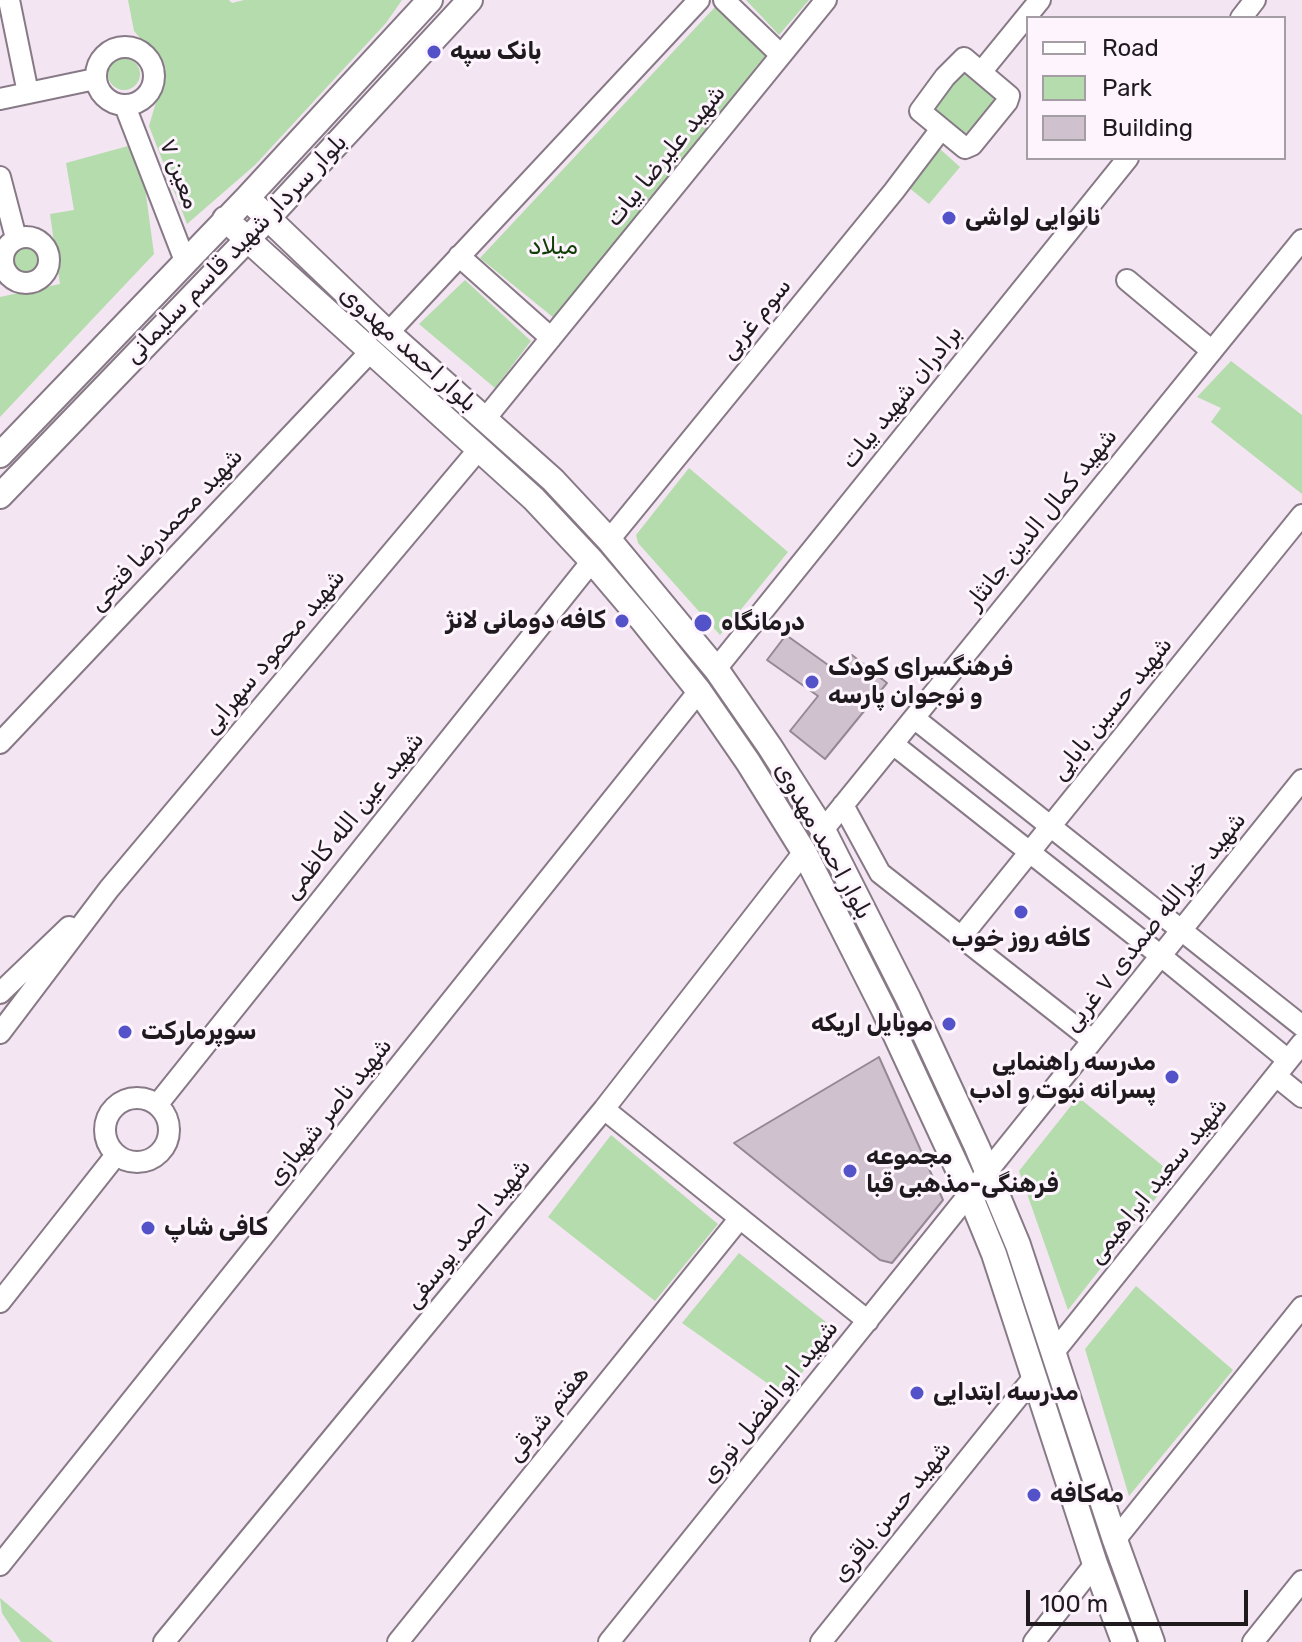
<!DOCTYPE html>
<meta charset="utf-8">
<style>
body{margin:0}
#map{position:relative;width:1302px;height:1642px;overflow:hidden;background:#f4e5f3;font-family:Rubik,sans-serif}
canvas{display:block}
.legend{position:absolute;left:1026px;top:16px;width:260px;height:144px;box-sizing:border-box;background:#fdf4fd;border:2px solid #a49da4;margin:0;padding:10px 14px;list-style:none;font-size:24px;color:#1f1a1e}
.legend li{display:flex;align-items:center;gap:16px;height:40px}
.legend b{width:40px;border:2px solid #a49da4}
.scale{position:absolute;left:1026px;top:1590px;width:222px;height:36px;box-sizing:border-box;border:4px solid #1f1a1e;border-top:0;padding-left:10px;font-size:24px;line-height:28px;white-space:nowrap;color:#1f1a1e;-webkit-text-stroke:6px #fdf4fd;paint-order:stroke}
</style>
<div id="map">
<canvas width="1302" height="1642"></canvas>
<ul class="legend">
<li><b style="height:10px;background:#fff"></b>Road</li>
<li><b style="height:22px;background:#b4dcac"></b>Park</li>
<li><b style="height:22px;background:#cfc1ce"></b>Building</li>
</ul>
<div class="scale">100 m</div>
</div>
<script>
const ctx = document.querySelector('canvas').getContext('2d');
ctx.lineJoin = 'round';
function fillPath(path, color) {
  ctx.fillStyle = color;
  ctx.fill(path, 'evenodd');
}
function poly(rows) {
  const path = new Path2D();
  for (const r of rows) {
    if (r.length === 3) {
      path.moveTo(r[0] + r[2], r[1]);
      path.arc(r[0], r[1], r[2], 0, 2 * Math.PI);
      continue;
    }
    path.moveTo(r[0], r[1]);
    for (let i = 2; i < r.length; i += 2) path.lineTo(r[i], r[i + 1]);
  }
  return path;
}
function trace(path, color, width, dash) {
  ctx.strokeStyle = color;
  ctx.lineWidth = width;
  ctx.lineCap = dash ? 'butt' : 'round';
  ctx.setLineDash(dash || []);
  ctx.stroke(path);
}
function label(font, color, halo, rows, align = 'center') {
  ctx.font = font + ' Rubik,"Noto Naskh Arabic",sans-serif';
  ctx.lineWidth = 6;
  ctx.setLineDash([]);
  ctx.textBaseline = 'middle';
  ctx.strokeStyle = halo;
  ctx.fillStyle = color;
  for (const [text, x, y, turn = 0] of rows) {
    ctx.save();
    ctx.translate(x, y);
    ctx.rotate((+turn || 0) * Math.PI / 180);
    ctx.textAlign = isNaN(turn) ? turn : align;
    if (halo) ctx.strokeText(text, 0, 0);
    ctx.fillText(text, 0, 0);
    ctx.restore();
  }
}
fillPath(poly([
 [128,0,229,0,232,3,244,0,402,0,386,23,255,165,187,224,149,126,166,68,134,31],
 [746,0,809,0,779,35],
 [715,7,765,56,554,318,480,258],
 [124,74,16],
 [963,70,996,98,962,138,929,110],
 [139,143,154,254,0,417,0,297,60,284,50,214,74,210,66,163],
 [940,149,960,167,929,204,908,187],
 [27,261,16],
 [465,280,531,341,495,388,419,324],
 [1231,361,1302,415,1302,494,1211,422,1221,408,1197,397],
 [689,468,788,552,720,635,638,543,636,535],
 [1078,1097,1174,1175,1068,1310,1019,1171],
 [611,1135,718,1224,655,1301,548,1217],
 [739,1253,836,1330,784,1395,682,1323],
 [1136,1286,1233,1370,1129,1496,1085,1349],
 [0,1598,53,1642,21,1642,2,1613]
]), '#b4dcac');
const building = poly([
 [786,635,838,672,852,655,887,683,825,759,790,731,818,696,767,660,786,635],
 [879,1057,943,1200,892,1263,880,1260,734,1143,879,1057]
]);
fillPath(building, '#cfc1ce');
trace(building, '#958894', 2);
const minor = poly([
 [9,0,28,93],
 [724,0,781,55],
 [1241,18,1255,0],
 [125,76,29],
 [964,58,1009,96,1007,102,972,145,965,148,920,111,945,77,964,58],
 [982,71,1040,0],
 [0,99,95,79],
 [125,106,185,261],
 [0,177,16,238],
 [26,260,23],
 [459,256,551,338],
 [1127,280,1212,351],
 [388,333,699,0],
 [485,419,826,0],
 [609,540,894,191,941,129],
 [716,669,1128,158],
 [914,718,1302,1026],
 [0,743,370,352],
 [893,744,1161,956,1288,1060],
 [843,805,880,873,1092,1040],
 [823,830,1302,240],
 [961,937,1302,515],
 [0,993,69,927],
 [0,1033,109,889,479,449],
 [1276,1076,1302,1097],
 [137,1130,32],
 [157,1105,592,561],
 [604,1109,868,1321],
 [0,1302,116,1155],
 [1054,1352,1302,1043],
 [1115,1540,1302,1307],
 [0,1565,699,691],
 [164,1642,604,1109,804,852],
 [398,1642,740,1218],
 [609,1642,1302,780],
 [821,1642,1034,1377],
 [1034,1642,1095,1564],
 [1253,1642,1302,1581]
]);
const major = poly([
 [247,198,388,333,553,480,609,540,716,669,770,747,823,830,908,998,977,1147,1018,1245,1115,1540,1152,1642],
 [225,219,534,499,592,561,643,621,699,691,748,762,804,852,884,1010,969,1193,994,1254,1095,1564,1124,1642],
 [0,455,247,198,430,0],
 [0,496,268,218,470,0]
]);
trace(minor, '#877a86', 24);
trace(major, '#877a86', 28);
trace(minor, '#fff', 20);
trace(major, '#fff', 24);
for (const [x, y, r, color] of [
 [434,52,8,"#5352c9"],
 [949,218,8,"#5352c9"],
 [622,621,8,"#5352c9"],
 [703,623,10,"#5352c9"],
 [812,682,8,"#5352c9"],
 [1021,912,8,"#5352c9"],
 [949,1024,8,"#5352c9"],
 [125,1032,8,"#5352c9"],
 [1172,1077,8,"#5352c9"],
 [850,1171,8,"#5352c9"],
 [148,1228,8,"#5352c9"],
 [917,1393,8,"#5352c9"],
 [1034,1495,8,"#5352c9"]
]) {
  const dot = new Path2D();
  dot.arc(x, y, r, 0, 2 * Math.PI);
  ctx.fillStyle = color;
  ctx.fill(dot);
  trace(dot, '#fdf4fd', 3);
}
label('bold 24px', '#1f1a1e', '#fdf4fd', [
 ["بانک سپه",450,52],
 ["نانوایی لواشی",965,218],
 ["کافه دومانی لانژ",606,621,"right"],
 ["درمانگاه",721,623],
 ["فرهنگسرای کودک",828,668],
 ["و نوجوان پارسه",828,696],
 ["کافه روز خوب",1021,939,"center"],
 ["موبایل اریکه",933,1024,"right"],
 ["سوپرمارکت",141,1032],
 ["مدرسه راهنمایی",1156,1063,"right"],
 ["پسرانه نبوت و ادب",1156,1091,"right"],
 ["مجموعه",866,1157],
 ["فرهنگی-مذهبی قبا",866,1185],
 ["کافی شاپ",164,1228],
 ["مدرسه ابتدایی",933,1393],
 ["مه‌کافه",1050,1495]
], 'left');
label('24px', '#1f1a1e', '#fdf4fd', [
 ["شهید علیرضا بیات",666,156,-51],
 ["معین ۷",179,174,69],
 ["بلوار سردار شهید قاسم سلیمانی",236,249,-46],
 ["سوم غربی",756,319,-51],
 ["بلوار احمد مهدوی",408,349,42],
 ["برادران شهید بیات",902,397,-51],
 ["شهید کمال الدین جانثار",1042,519,-51],
 ["شهید محمدرضا فتحی",166,530,-47],
 ["شهید محمود سهرابی",274,652,-50],
 ["شهید حسین بابایی",1112,709,-51],
 ["شهید عین الله کاظمی",354,816,-51],
 ["بلوار احمد مهدوی",823,841,61],
 ["شهید خیرالله صمدی ۷ غربی",1155,922,-51],
 ["شهید ناصر شهبازی",330,1112,-51],
 ["شهید سعید ابراهیمی",1158,1181,-51],
 ["شهید احمد یوسفی",468,1234,-51],
 ["شهید ابوالفضل نوری",770,1402,-51],
 ["هفتم شرقی",548,1414,-51],
 ["شهید حسن باقری",892,1512,-51]
]);
label('24px', '#0f3d04', '#fdf4fd', [
 ["میلاد",553,247]
]);
</script>
